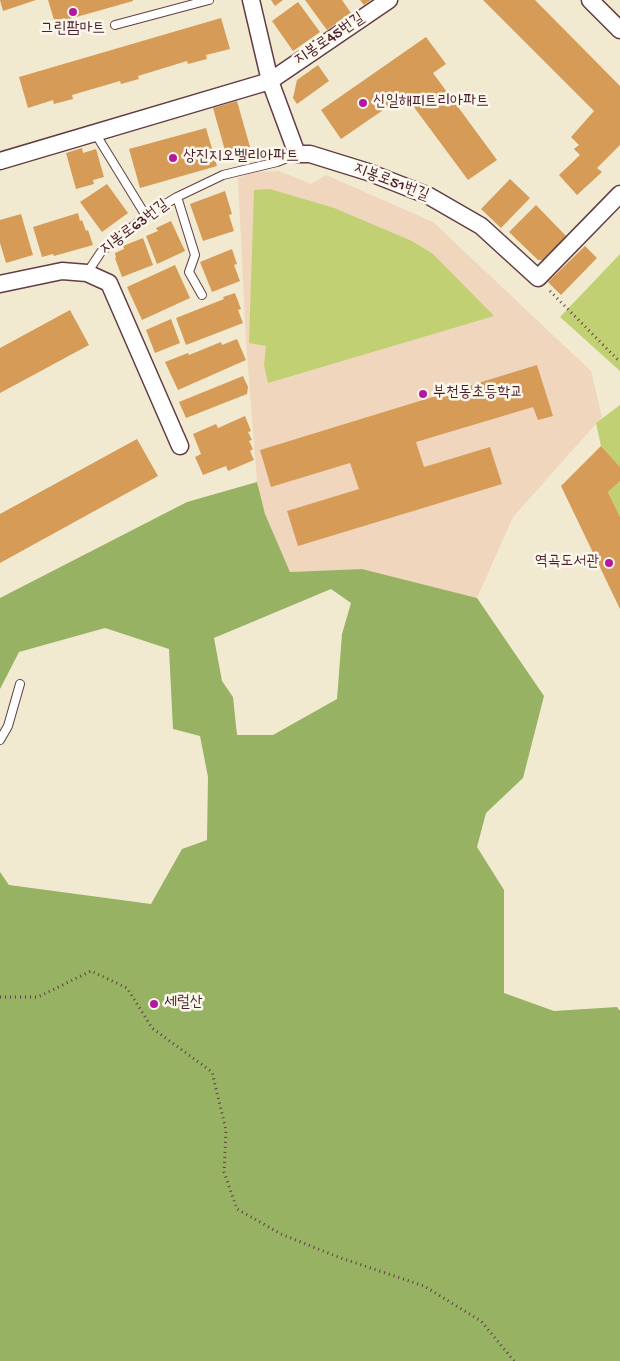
<!DOCTYPE html>
<meta charset="utf-8">
<style>
body{margin:0}
canvas{display:block;background:#f1ead1}
</style>
<canvas width="620" height="1361"></canvas>
<script>
const ctx = document.querySelector('canvas').getContext('2d');
ctx.lineJoin = 'round';
function fillPath(path, color) {
  ctx.fillStyle = color;
  ctx.fill(path, 'evenodd');
}
function poly(rows) {
  const path = new Path2D();
  for (const r of rows) {
    path.moveTo(r[0], r[1]);
    for (let i = 2; i < r.length; i += 2) path.lineTo(r[i], r[i + 1]);
  }
  return path;
}
function trace(path, color, width, dash) {
  ctx.strokeStyle = color;
  ctx.lineWidth = width;
  ctx.lineCap = dash ? 'butt' : 'round';
  ctx.setLineDash(dash || []);
  ctx.stroke(path);
}
function label(font, color, halo, rows, align = 'center') {
  ctx.font = font + ' "Gochi Hand","Poor Story",sans-serif';
  ctx.lineWidth = 5;
  ctx.setLineDash([]);
  ctx.textBaseline = 'middle';
  ctx.strokeStyle = halo;
  ctx.fillStyle = color;
  for (const [text, x, y, turn = 0] of rows) {
    ctx.save();
    ctx.translate(x, y);
    ctx.rotate((+turn || 0) * Math.PI / 180);
    ctx.textAlign = isNaN(turn) ? turn : align;
    if (halo) ctx.strokeText(text, 0, 0);
    ctx.fillText(text, 0, 0);
    ctx.restore();
  }
}
fillPath(poly([
 [279,171,311,184,326,175,433,222,591,371,602,417,513,517,477,598,362,569,290,572,265,514,257,482,246,342,238,178,253,172]
]), '#efd6bc');
fillPath(poly([
 [270,189,334,208,412,241,433,254,494,316,268,383,264,365,266,346,249,343,254,190],
 [620,254,620,371,560,317],
 [620,405,620,467,601,446,596,423],
 [620,481,620,517,608,492]
]), '#c1d072');
fillPath(poly([
 [257,482,265,514,290,572,362,569,477,598,544,696,523,778,486,813,477,847,504,890,504,993,554,1011,617,1007,620,1011,620,1361,0,1361,0,872,9,885,151,904,182,849,207,840,208,777,200,736,173,729,169,649,105,628,19,652,0,689,0,598,187,502],
 [331,589,351,603,342,634,337,699,273,735,237,735,233,697,222,681,214,638]
]), '#98b264');
fillPath(poly([
 [0,0,36,0,3,11],
 [48,0,133,0,133,1,55,23],
 [271,0,283,0,275,6],
 [305,0,342,0,351,13,327,30],
 [360,0,371,0,364,5],
 [483,0,535,0,620,86,620,145,597,168,602,172,577,195,559,175,580,155,574,149,579,145,571,137,594,111],
 [298,2,320,32,293,51,272,21],
 [221,18,230,49,206,55,207,59,188,64,187,61,138,76,139,79,121,84,120,81,72,95,73,99,54,104,53,100,28,108,19,77],
 [426,37,446,64,433,73,497,160,468,180,405,95,341,139,321,110],
 [318,65,329,81,297,104,293,98,297,80],
 [237,101,250,147,226,154,213,108],
 [206,128,217,166,140,188,129,149],
 [82,148,83,153,96,149,104,177,93,180,94,184,76,189,66,153],
 [510,179,530,198,501,228,481,209],
 [107,184,128,213,102,232,80,202],
 [225,191,232,214,229,215,234,231,203,241,190,204],
 [536,205,567,237,545,260,538,260,509,232],
 [78,213,80,221,82,220,86,231,88,230,93,245,54,256,53,254,42,257,33,227],
 [21,214,33,255,6,263,0,243,0,220],
 [171,221,185,251,157,264,146,236,158,231,156,228],
 [143,238,153,265,122,277,115,258,116,258,115,253,124,249,123,246],
 [585,246,597,258,561,295,548,282],
 [232,249,237,264,234,265,240,281,212,292,200,262],
 [175,265,190,298,142,320,127,287],
 [235,293,241,309,238,310,243,323,186,345,176,318,224,299,223,297],
 [70,310,89,345,0,393,0,348],
 [171,319,180,343,155,353,146,330],
 [237,339,246,360,178,390,165,362,188,353,189,355,221,342,222,345],
 [537,365,553,416,538,420,533,407,416,442,424,467,490,447,502,484,298,546,287,511,359,489,350,463,271,487,260,450],
 [243,376,248,387,247,394,186,418,179,402],
 [245,416,251,431,248,432,252,440,249,441,253,449,250,451,254,460,228,471,226,466,203,475,195,457,201,454,193,434,216,424,218,428],
 [137,439,158,476,0,563,0,514],
 [601,446,620,467,620,481,608,492,620,517,620,609,561,486]
]), '#d59b57');
const lane = poly([
 [115,25,209,0],
 [95,133,146,216],
 [177,197,195,255,189,272,202,295],
 [87,273,101,252,146,216,177,197,223,175,277,162,297,154],
 [0,740,8,726,20,684]
]);
const street = poly([
 [251,0,270,81,297,154,310,154,368,172,429,196,481,226,538,278,620,194],
 [590,0,620,30],
 [0,161,270,81,389,0],
 [0,284,62,271,87,273,109,283,180,446]
]);
trace(lane, '#633d44', 10);
trace(street, '#633d44', 19);
trace(poly([
 [550,291,620,362],
 [0,997,38,997,91,971,127,988,152,1028,212,1072,226,1130,224,1172,237,1209,281,1234,338,1257,424,1286,481,1321,514,1361]
]), '#633d44', 3, [1, 4]);
trace(lane, '#fff', 8);
trace(street, '#fff', 16);
for (const [x, y, r, color] of [
 [73,12,5,"#b5179e"],
 [363,103,5,"#b5179e"],
 [173,158,5,"#b5179e"],
 [423,394,5,"#b5179e"],
 [609,563,5,"#b5179e"],
 [154,1004,5,"#b5179e"]
]) {
  const dot = new Path2D();
  dot.arc(x, y, r, 0, 2 * Math.PI);
  ctx.fillStyle = color;
  ctx.fill(dot);
  trace(dot, '#fbf7ec', 2);
}
label('16px', '#4a1f2b', '#fbf7ec', [
 ["그린팜마트",73,30,"center"],
 ["신일해피트리아파트",373,103],
 ["상진지오벨리아파트",183,158],
 ["부천동초등학교",433,394],
 ["역곡도서관",599,563,"right"],
 ["세럴산",164,1004]
], 'left');
label('16px', '#4a1f2b', '#fbf7ec', [
 ["지봉로45번길",330,40,-34],
 ["지봉로51번길",391,183,21],
 ["지봉로63번길",135,228,-37]
]);
</script>
